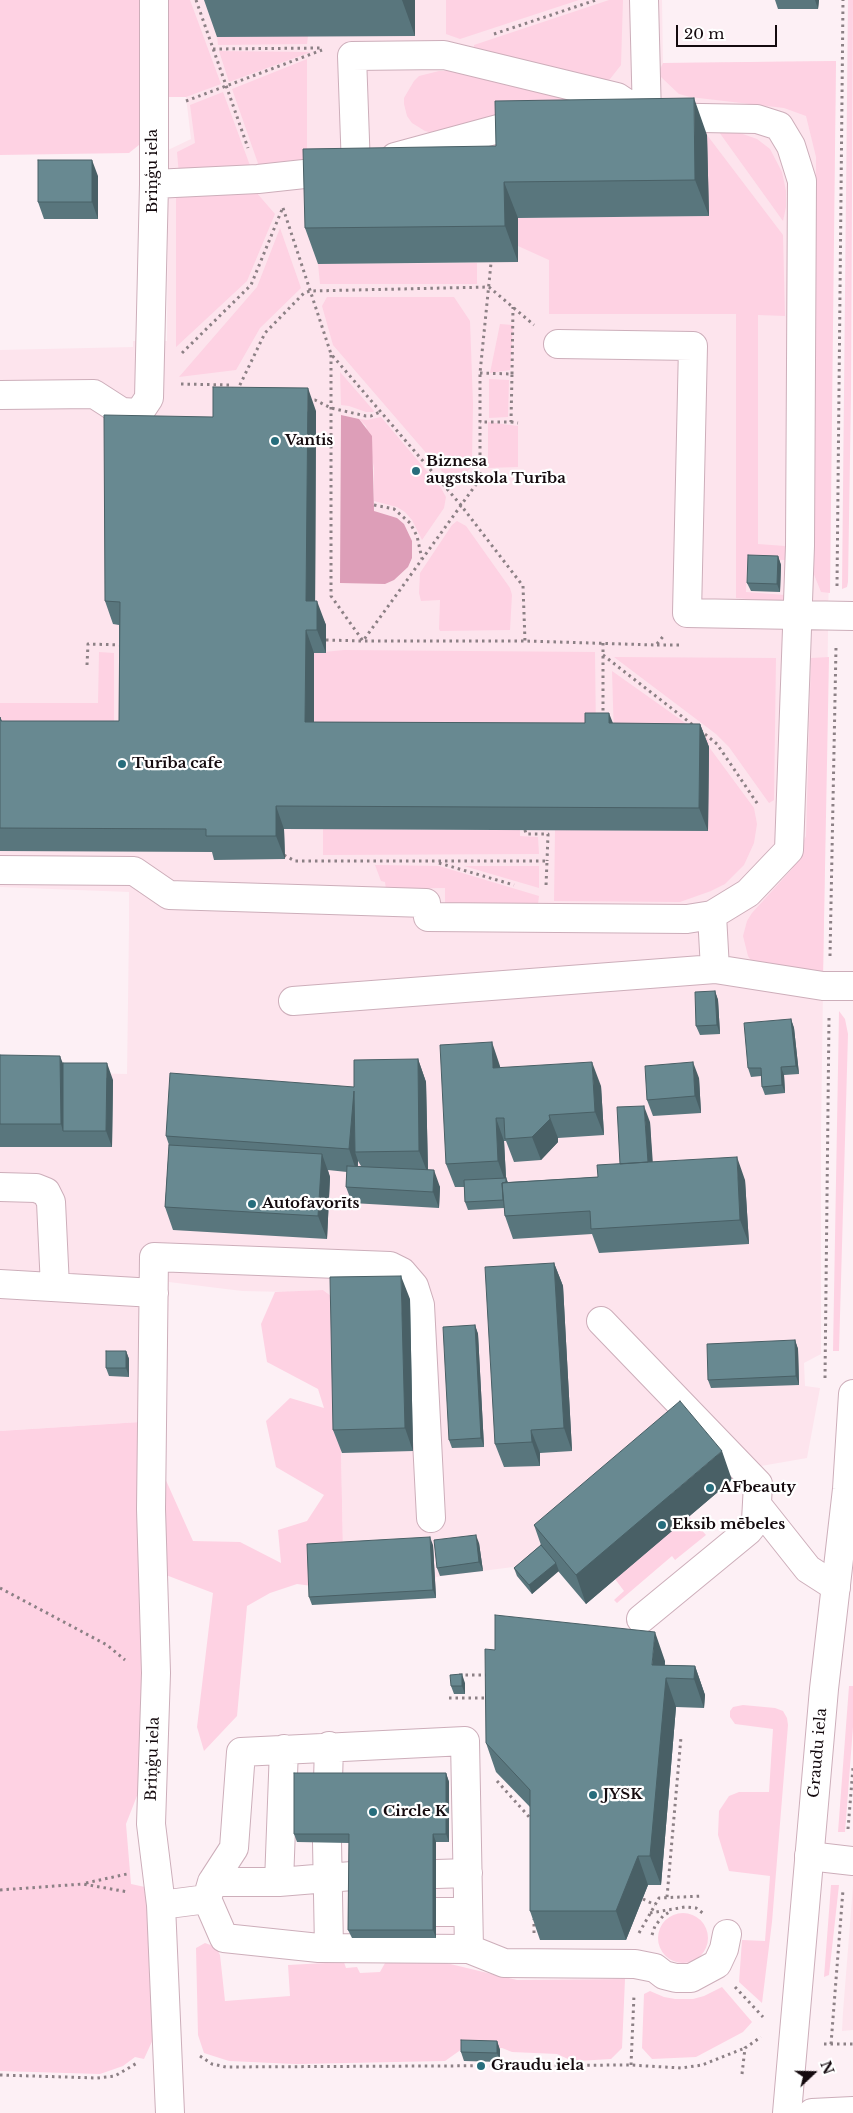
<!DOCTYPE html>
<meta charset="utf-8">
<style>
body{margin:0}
#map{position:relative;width:853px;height:2113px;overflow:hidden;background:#fdf0f5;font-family:"Libre Baskerville",serif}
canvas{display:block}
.north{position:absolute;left:788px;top:2048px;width:50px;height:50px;-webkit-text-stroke:4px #fff;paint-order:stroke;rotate:69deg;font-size:14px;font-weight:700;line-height:20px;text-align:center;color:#140a0e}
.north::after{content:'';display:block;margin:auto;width:18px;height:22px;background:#140a0e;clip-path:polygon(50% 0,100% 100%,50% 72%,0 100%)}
.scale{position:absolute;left:676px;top:25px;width:101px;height:22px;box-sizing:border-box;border:2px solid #140a0e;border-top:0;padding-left:6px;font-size:15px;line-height:18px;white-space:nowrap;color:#140a0e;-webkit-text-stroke:4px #fff;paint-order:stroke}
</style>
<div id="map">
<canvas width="853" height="2113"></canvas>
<div class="north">N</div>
<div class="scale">20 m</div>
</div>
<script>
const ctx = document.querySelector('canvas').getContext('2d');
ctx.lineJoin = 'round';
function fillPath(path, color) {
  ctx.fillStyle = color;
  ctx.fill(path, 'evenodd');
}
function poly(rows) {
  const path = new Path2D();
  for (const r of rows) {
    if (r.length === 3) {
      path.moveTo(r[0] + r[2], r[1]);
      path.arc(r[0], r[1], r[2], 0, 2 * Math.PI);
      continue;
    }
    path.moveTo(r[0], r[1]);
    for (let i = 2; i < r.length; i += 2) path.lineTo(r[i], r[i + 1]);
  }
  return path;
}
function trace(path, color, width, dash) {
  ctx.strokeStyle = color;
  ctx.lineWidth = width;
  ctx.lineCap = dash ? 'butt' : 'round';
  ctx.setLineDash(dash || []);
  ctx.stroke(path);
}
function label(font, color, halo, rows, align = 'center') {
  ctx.font = font + ' "Libre Baskerville",serif';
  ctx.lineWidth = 4.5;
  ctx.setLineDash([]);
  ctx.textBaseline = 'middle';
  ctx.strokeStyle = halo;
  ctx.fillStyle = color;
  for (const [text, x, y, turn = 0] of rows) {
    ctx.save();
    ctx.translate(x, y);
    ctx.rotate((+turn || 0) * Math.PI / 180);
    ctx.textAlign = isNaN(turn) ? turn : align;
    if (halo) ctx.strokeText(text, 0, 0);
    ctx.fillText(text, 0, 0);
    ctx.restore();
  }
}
fillPath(poly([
 [169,0,662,0,663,63,836,61,821,1132,821,1354,804,1363,805,1386,820,1388,807,1458,761,1466,732,1480,586,1604,559,1571,532,1594,517,1576,513,1567,436,1577,436,1598,312,1605,343,1550,338,1301,323,1290,287,1292,242,1291,169,1282,166,1404,140,1422,0,1431,0,1071,127,1074,129,928,129,892,0,887,0,350,133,347,133,341,167,341,168,150,191,139,186,97,169,97],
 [853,1886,853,2030,842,2031,843,2012]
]), '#fde4ed');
fillPath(poly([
 [0,0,142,0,142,113,139,145,129,153,0,155],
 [169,0,190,0,221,84,186,97,169,97],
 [446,0,579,0,460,39,446,34],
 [609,0,623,0,621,65,610,79,604,82,474,51,474,45],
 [848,0,853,0,851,394,848,582,847,587,842,589],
 [217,35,308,36,307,44,218,45],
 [219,51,311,52,229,82],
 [307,59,307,165,261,172,232,89],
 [836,61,830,593,821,592,813,572,816,157,806,116,784,108,690,97,679,94,661,77,659,71,663,63],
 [439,71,450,71,589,105,436,134,425,131,412,123,407,116,404,104,404,98,414,81,419,76],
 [223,92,252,171,179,175,177,152,195,143,190,105],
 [719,132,740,133,757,139,770,149,782,172,786,191,786,207,783,221],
 [707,135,783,235,785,316,758,315,758,544,785,546,785,560,751,559,747,563,746,592,785,595,786,600,779,602,736,598,736,314,549,314,549,260,518,246,518,218,708,216],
 [249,184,275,214,247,281,176,347,176,188],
 [280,228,301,288,260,328,236,370,179,377,257,287],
 [477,263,477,284,320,284,318,264],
 [327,297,454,297,470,321,473,404,472,460,471,467,467,472,453,478,447,477,333,345,322,306],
 [500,324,513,325,510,370,490,373],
 [340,372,374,411,373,412,366,412,349,406,341,405],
 [489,379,509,380,508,417,489,418],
 [381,417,441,488,446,497,444,508,422,540,412,520,405,512,397,507,374,501,374,468,366,426,359,419,367,420],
 [488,422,518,426,518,467,488,468],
 [457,521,466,526,510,588,512,595,510,630,440,631,439,629,440,600,421,601,419,593,420,573,452,525],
 [344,650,595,652,596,737,314,745,314,653],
 [99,652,114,653,114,744,0,740,0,703,98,703],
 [614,657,776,658,774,800,769,803,729,747,716,734],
 [829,657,823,974,752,962,748,956,743,936,747,921,752,913,792,869,806,836,811,658],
 [612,671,708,739,709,747,754,808,757,824,754,843,744,865,725,884,711,891,680,902,554,901,555,830,708,831,708,747,614,737],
 [323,829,520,830,520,836,538,837,539,854,323,855],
 [375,865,439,866,539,896,538,904,445,904,445,888,386,889,385,882,381,881],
 [464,866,539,866,539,888],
 [839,1011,845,1019,848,1034,839,1351,833,1351],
 [323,1290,338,1301,343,1550,312,1586,297,1584,270,1593,247,1606,237,1716,204,1751,197,1727,213,1593,145,1567,142,1783,126,1824,131,1884,154,1889,154,2037,144,2059,135,2057,123,2066,100,2074,0,2071,0,1431,140,1422,193,1541,240,1542,281,1563,278,1530,307,1521,324,1495,276,1467,266,1421,290,1398,324,1408,318,1389,267,1362,261,1324,275,1292],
 [689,1516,706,1535,675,1560,672,1556,617,1603,614,1600,624,1591,615,1579],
 [849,1686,853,1686,853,1727,845,1832,838,1832],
 [743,1705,775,1708,783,1711,787,1718,788,1725,772,1922,762,2003,739,1982,742,1940,765,1941,770,1876,729,1871,718,1835,719,1811,729,1796,739,1792,769,1792,773,1729,735,1724,730,1717,730,1711,733,1707],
 [831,1885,839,1885,829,1975,824,1977],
 [683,1938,25],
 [205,1943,216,1947,220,1955,225,2001,290,1996,288,1965,344,1962,346,1968,357,1967,360,1973,380,1972,385,1963,446,1963,517,1980,625,1979,622,2048,611,2059,578,2061,568,2059,557,2054,512,2052,502,2048,462,2049,445,2061,296,2064,229,2061,204,2053,198,2035,196,1948],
 [722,1987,752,2022,743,2032,696,2057,652,2059,642,2048,644,1994,650,1991,664,1997,675,1999,693,1999,704,1996]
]), '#fed2e3');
fillPath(poly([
 [341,415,359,419,372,436,374,511,397,518,404,524,412,541,412,558,408,567,394,580,385,584,340,583]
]), '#dd9eb8');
const minor = poly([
 [395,157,498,129,533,126],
 [356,168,352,56,444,55,617,97,647,117],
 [154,184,258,179,341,170],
 [558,344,693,346,687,613,853,616],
 [0,395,94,394,122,412,139,413,149,398,154,184,154,0],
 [0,870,134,871,169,895,426,903,428,917,687,919,712,915,748,893,789,850,800,546,802,181,791,146,779,126,757,119,647,117,644,0],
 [712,915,715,969],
 [293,1001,715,969,823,986,853,986],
 [0,1187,36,1188,46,1192,51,1202,55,1287],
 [0,1284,154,1293],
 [601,1321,758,1484,756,1521,748,1531,641,1619],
 [758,1506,808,1569,836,1587],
 [328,1781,329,1746],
 [327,1842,329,1948],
 [809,1856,853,1861],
 [436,1874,468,1873],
 [212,1882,279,1882,352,1876],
 [279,1882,284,1749],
 [207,1899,212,1882,234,1848,241,1752,465,1741,469,1949],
 [161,1905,207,1899,224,1938,319,1948,469,1949,504,1963,635,1964,655,1968,664,1975,676,1978,691,1978,717,1964,724,1949,727,1934],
 [436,1912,468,1912],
 [170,2113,161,1905,151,1824,156,1673,151,1509,154,1257,390,1266,402,1272,414,1286,420,1305,431,1518]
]);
const major = poly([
 [787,2113,824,1689,847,1489,853,1394]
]);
const highway = poly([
 [812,2113,853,2111]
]);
trace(minor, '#cdaeba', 30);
trace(major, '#cdaeba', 30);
trace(highway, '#cdaeba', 30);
trace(poly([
 [196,0,248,148],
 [494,34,596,0],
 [213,49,322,48],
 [186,101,322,50],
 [283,208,331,354,460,504,523,586,525,641],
 [182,353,251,285,283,207],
 [331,355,331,596,363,641,480,479,480,373,491,263],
 [480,373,512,374,511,422,480,422],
 [512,374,513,307],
 [181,384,229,385,233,390],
 [237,391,265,333,304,293,310,291,489,287,534,325],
 [308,400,315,400,331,408,366,416,371,416,382,411],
 [511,422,518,423],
 [374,505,394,509,410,523,417,536,422,559],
 [837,586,843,0],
 [326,640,363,641,525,641,656,645,665,634],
 [603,643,603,716],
 [657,645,680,645],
 [603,655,693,725],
 [87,665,88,644,121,645,121,648],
 [700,730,717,744,759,806],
 [525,830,526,834,548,834,547,861],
 [284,855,295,861,547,861,546,886],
 [439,863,514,885],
 [830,956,836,647],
 [825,1378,829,1017],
 [0,1588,107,1645,125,1660],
 [459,1675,488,1675],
 [449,1698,490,1698],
 [497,1781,531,1819],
 [848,1829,853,1768],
 [86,1883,127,1874],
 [0,1890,83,1884,128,1892],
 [667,1897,681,1737],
 [643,1899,655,1905],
 [650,1913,685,1907,696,1908,704,1914],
 [534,1933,534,1919],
 [639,1933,659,1898,703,1896],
 [652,1935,655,1926,663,1916,671,1911],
 [735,1987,763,2017],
 [824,2044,853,2044],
 [831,2044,843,1890],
 [200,2056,212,2064,226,2067,631,2065,681,2068,702,2065,745,2048],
 [631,2065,634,1995],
 [742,2074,745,2048,761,2037],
 [0,2075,97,2078,115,2076,137,2063]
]), '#8c8085', 3, [2.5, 4]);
trace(minor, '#fff', 28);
trace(major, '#fff', 28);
trace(highway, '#fff', 28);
fillPath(poly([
 [204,0,415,0,415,36,217,37],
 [775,0,819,0,818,9,778,9],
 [707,135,709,216,518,218,518,262,318,264,305,228,496,146],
 [98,176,98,219,44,219,38,202],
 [316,411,315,601,326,625,326,653,314,653,314,722,700,724,709,747,708,831,284,829,285,859,214,860,212,852,0,851,0,717,2,721,119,721,119,625,113,624,105,601,213,417],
 [778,556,781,565,780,592,751,591,747,583],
 [715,991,718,1000,720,1034,700,1035,696,1026],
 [791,1019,794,1028,799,1074,784,1075,785,1093,765,1095,762,1087,761,1076,751,1077,748,1068],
 [0,1055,63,1063,113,1080,112,1147,0,1147],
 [418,1059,426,1082,428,1170,440,1187,439,1208,352,1203,346,1187,347,1172,328,1170,330,1177,327,1239,173,1230,165,1207,169,1145,166,1136,354,1087],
 [358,1161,361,1166,358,1166],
 [500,1066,500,1068,601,1086,604,1135,558,1138,558,1142,541,1160,514,1162,506,1141,504,1141,506,1178,508,1182,598,1177,620,1164,650,1122,652,1162,745,1180,749,1244,599,1253,592,1234,513,1239,505,1216,504,1208,468,1210,465,1202,464,1187,455,1187,446,1164],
 [699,1078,701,1113,653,1116,647,1100],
 [554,1263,563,1286,572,1451,540,1453,540,1466,504,1467,495,1444],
 [410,1299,413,1451,342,1453,333,1430],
 [475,1325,478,1334,484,1447,452,1448,449,1440],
 [795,1340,798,1349,799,1385,711,1388,708,1380],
 [126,1351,129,1359,129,1377,109,1376,106,1368],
 [732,1480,586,1604,558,1571,532,1594,517,1576,514,1568,541,1545,534,1525],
 [479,1543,483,1571,440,1576,437,1568],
 [433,1545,436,1598,312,1605,309,1597],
 [665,1661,665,1665,695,1666,705,1695,704,1708,676,1707,661,1885,648,1885,626,1940,540,1940,530,1911,530,1807,496,1772,486,1743],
 [465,1683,465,1694,454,1694,451,1686],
 [446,1773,449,1782,449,1842,436,1842,436,1938,352,1938,348,1930,349,1843,297,1842,294,1834],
 [497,2041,500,2050,500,2062,464,2061,461,2052]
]), '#59767d');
fillPath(poly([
 [402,0,415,0,415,36],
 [815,0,819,0,818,9],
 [694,98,707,135,709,216,695,180],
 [92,160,98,176,98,219,92,202],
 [504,182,518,218,518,262,505,226],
 [308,388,316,411,315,624,306,601],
 [778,556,781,565,780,592,777,584],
 [317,601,326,625,326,653,317,630],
 [306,630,314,653,314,745,305,722],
 [609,713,618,736,609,723],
 [700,724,709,747,708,831,699,808],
 [276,806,284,829,285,859,276,836],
 [715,991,718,1000,720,1034,717,1025],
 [791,1019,794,1028,799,1074,796,1066],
 [492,1042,500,1066,502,1091,493,1068],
 [60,1056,69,1079,63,1131,61,1124],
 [418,1059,426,1082,428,1174,419,1151],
 [592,1062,601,1086,604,1135,595,1112],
 [693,1062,699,1078,701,1113,695,1096],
 [107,1063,113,1080,112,1147,106,1131],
 [781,1067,784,1075,785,1093,782,1085],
 [354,1091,355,1152,358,1161,357,1173,349,1149],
 [644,1106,650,1122,654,1179,648,1163],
 [549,1115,558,1138,558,1142,541,1160,532,1137],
 [496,1118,504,1141,506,1178,509,1187,506,1184,498,1161],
 [322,1154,330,1177,327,1239,318,1216],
 [737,1157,745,1180,749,1244,740,1220],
 [434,1170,440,1187,439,1208,433,1192],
 [554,1263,563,1286,572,1451,564,1428],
 [401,1276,410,1299,413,1451,405,1428],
 [475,1325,478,1334,484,1447,481,1438],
 [795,1340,798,1349,799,1385,796,1376],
 [126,1351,129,1359,129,1377,126,1368],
 [531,1430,540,1453,540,1466,532,1442],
 [722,1451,732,1480,586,1604,576,1575],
 [476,1535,479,1543,483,1571,479,1562],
 [430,1537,433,1545,436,1598,433,1590],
 [556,1563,559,1571,532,1594,529,1585],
 [655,1632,665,1661,662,1694,652,1665],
 [695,1666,705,1695,704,1708,694,1679],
 [462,1674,465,1683,465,1694,462,1686],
 [666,1678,676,1707,661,1885,650,1856],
 [446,1773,449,1782,449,1842,446,1834],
 [433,1834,436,1842,436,1938,433,1930],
 [638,1856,648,1885,626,1940,616,1911],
 [497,2041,500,2050,500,2062,497,2053]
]), '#496066');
const building = poly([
 [694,98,695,180,504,182,505,226,305,228,303,149,496,146,495,101,694,98],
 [38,160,92,160,92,202,38,202,38,160],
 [213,387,308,388,306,601,317,601,317,630,306,630,305,722,585,723,585,713,609,713,609,723,700,724,699,808,276,806,276,836,206,836,206,829,0,828,0,717,1,721,119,721,120,602,105,601,104,415,213,417,213,387],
 [748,555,778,556,777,584,747,583,748,555],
 [715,991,717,1025,696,1026,695,992,715,991],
 [791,1019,796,1066,781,1067,782,1085,762,1087,761,1068,748,1068,744,1023,791,1019],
 [492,1042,493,1068,592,1062,595,1112,549,1115,550,1119,532,1137,505,1139,504,1118,496,1118,498,1161,446,1164,440,1045,492,1042],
 [0,1055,60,1056,61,1124,0,1124,0,1055],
 [418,1059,419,1151,355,1152,354,1091,349,1149,166,1136,170,1073,354,1087,354,1060,418,1059],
 [693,1062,695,1096,647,1100,645,1066,693,1062],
 [63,1063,107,1063,106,1131,63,1131,63,1063],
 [644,1106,648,1162,620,1164,617,1107,644,1106],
 [169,1145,322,1154,318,1216,165,1207,169,1145],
 [737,1157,740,1220,591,1229,590,1211,505,1216,502,1183,598,1177,597,1165,737,1157],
 [347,1166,434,1170,433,1192,346,1187,347,1166],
 [506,1178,506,1182,502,1183,503,1200,465,1202,464,1180,506,1178],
 [554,1263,564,1428,531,1430,532,1442,495,1444,485,1267,554,1263],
 [401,1276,405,1428,333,1430,330,1277,401,1276],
 [475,1325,481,1438,449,1440,443,1327,475,1325],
 [795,1340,796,1376,708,1380,707,1344,795,1340],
 [106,1351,126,1351,126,1368,106,1368,106,1351],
 [680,1401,722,1451,576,1575,534,1525,680,1401],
 [476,1535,479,1562,437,1568,434,1540,476,1535],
 [430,1537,433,1590,309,1597,307,1544,430,1537],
 [541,1545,556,1563,529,1585,514,1568,541,1545],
 [495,1615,655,1632,652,1665,695,1666,694,1679,666,1678,650,1856,638,1856,616,1911,530,1911,530,1790,486,1743,485,1649,495,1650,495,1615],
 [462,1674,462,1686,451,1686,450,1675,462,1674],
 [294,1773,446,1773,446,1834,433,1834,433,1930,348,1930,349,1834,294,1834,294,1773],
 [461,2040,497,2041,497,2053,461,2052,461,2040]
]);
fillPath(building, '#688991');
trace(building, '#496066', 1);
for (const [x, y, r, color] of [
 [275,441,5,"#276d7c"],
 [416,471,5,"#276d7c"],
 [122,764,5,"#276d7c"],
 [252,1204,5,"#276d7c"],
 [710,1488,5,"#276d7c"],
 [662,1525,5,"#276d7c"],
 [593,1795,5,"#276d7c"],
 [373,1812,5,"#276d7c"],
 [481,2066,5,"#276d7c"]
]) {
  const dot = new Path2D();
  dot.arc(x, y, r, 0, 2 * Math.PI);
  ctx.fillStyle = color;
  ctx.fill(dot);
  trace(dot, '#fff', 2);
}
label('15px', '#140a0e', '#fff', [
 ["Briņģu iela",153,171,-90],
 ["Graudu iela",818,1753,-85],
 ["Briņģu iela",153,1759,-88]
]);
label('bold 15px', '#140a0e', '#fff', [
 ["Vantis",285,441],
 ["Biznesa",426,462],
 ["augstskola Turība",426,479],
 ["Turība cafe",132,764],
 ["Autofavorīts",262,1204],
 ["AFbeauty",720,1488],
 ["Eksib mēbeles",672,1525],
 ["JYSK",603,1795],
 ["Circle K",383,1812],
 ["Graudu iela",491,2066]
], 'left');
</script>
